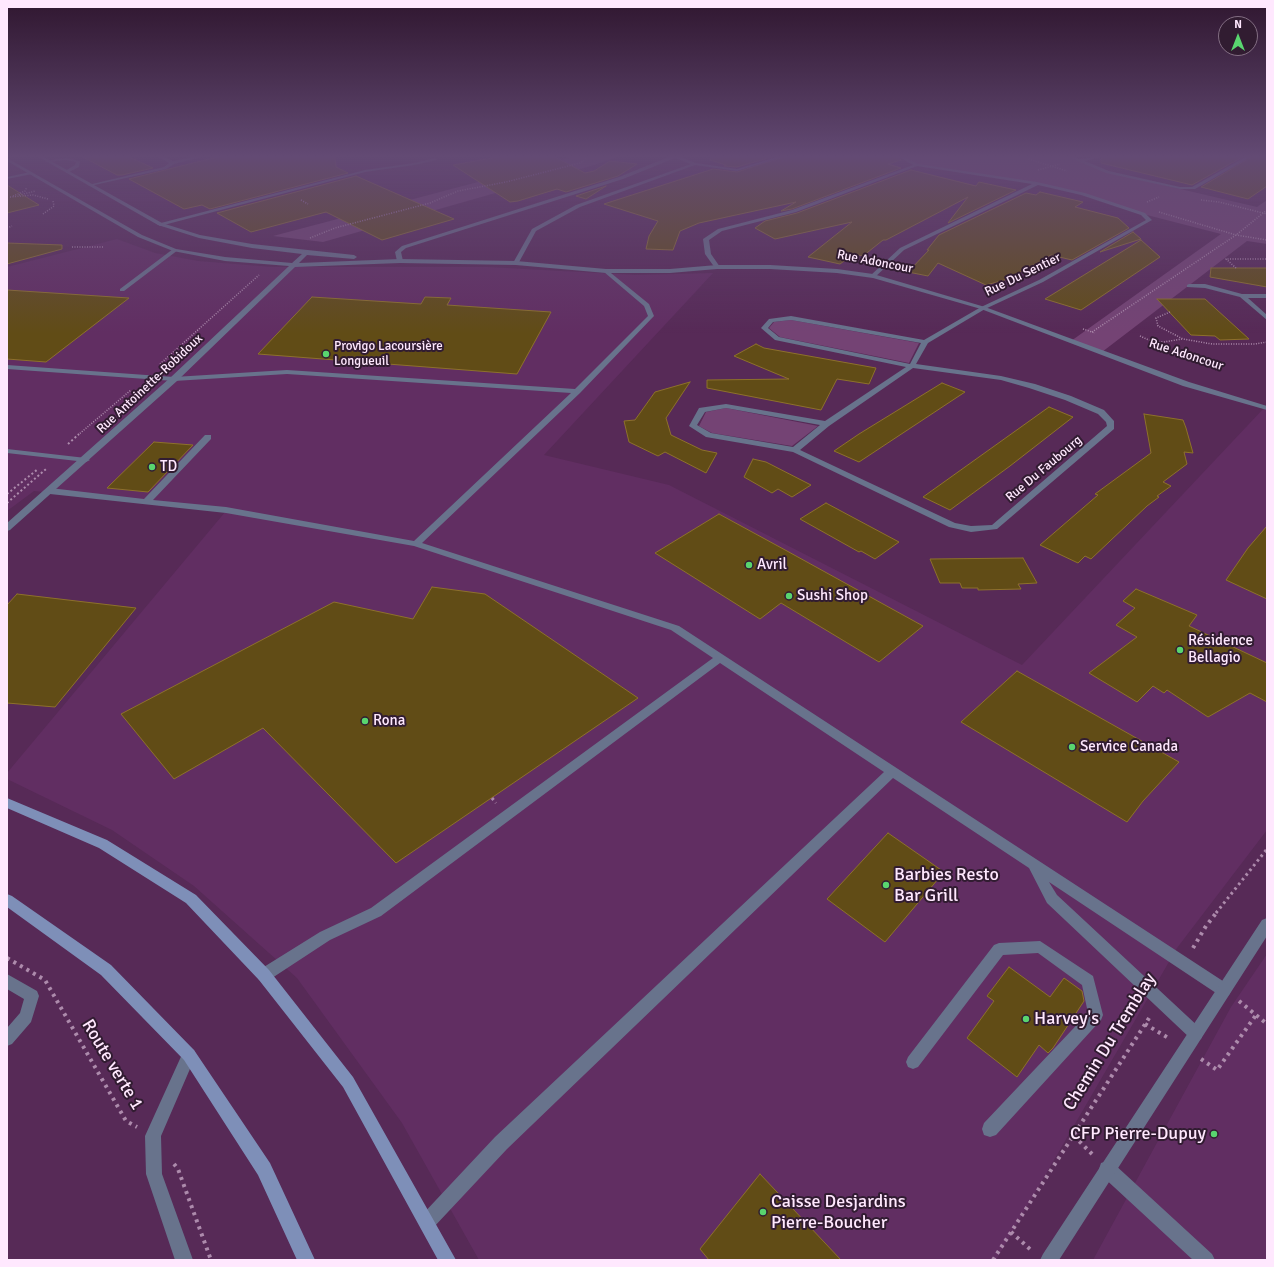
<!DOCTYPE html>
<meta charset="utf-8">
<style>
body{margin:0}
#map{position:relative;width:1274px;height:1267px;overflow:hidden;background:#572a57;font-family:Signika,sans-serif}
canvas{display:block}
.frame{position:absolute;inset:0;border:8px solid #ffe8fe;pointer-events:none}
.north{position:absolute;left:1218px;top:16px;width:40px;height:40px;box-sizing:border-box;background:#311c31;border:1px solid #836e83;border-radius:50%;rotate:0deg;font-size:11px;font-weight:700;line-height:16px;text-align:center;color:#ffe8fe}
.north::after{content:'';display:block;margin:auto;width:14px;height:18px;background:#59d56f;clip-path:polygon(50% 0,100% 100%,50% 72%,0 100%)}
</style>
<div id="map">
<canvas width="1274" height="1267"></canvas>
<div class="frame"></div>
<div class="north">N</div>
</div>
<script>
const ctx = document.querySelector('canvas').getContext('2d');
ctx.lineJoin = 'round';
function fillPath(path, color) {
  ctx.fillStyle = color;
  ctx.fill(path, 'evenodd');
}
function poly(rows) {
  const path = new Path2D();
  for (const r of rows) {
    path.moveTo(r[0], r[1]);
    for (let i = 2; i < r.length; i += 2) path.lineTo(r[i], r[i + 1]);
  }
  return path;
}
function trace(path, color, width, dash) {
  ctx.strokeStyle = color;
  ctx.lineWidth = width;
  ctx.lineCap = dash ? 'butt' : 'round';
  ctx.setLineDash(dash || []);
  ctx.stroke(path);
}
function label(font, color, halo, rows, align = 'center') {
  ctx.font = font + ' Signika,sans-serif';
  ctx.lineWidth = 4;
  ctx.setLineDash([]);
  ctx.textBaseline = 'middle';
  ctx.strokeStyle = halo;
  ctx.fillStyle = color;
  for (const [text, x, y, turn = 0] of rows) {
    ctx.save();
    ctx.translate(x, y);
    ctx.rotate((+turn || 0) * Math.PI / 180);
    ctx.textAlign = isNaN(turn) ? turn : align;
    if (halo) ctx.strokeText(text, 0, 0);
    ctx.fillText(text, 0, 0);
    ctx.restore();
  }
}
fillPath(poly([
 [117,239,155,253,198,261,272,267,488,267,636,275,713,273,544,455,669,485,1022,665,1265,407,1267,408,1267,830,1177,948,996,1260,479,1260,402,1123,297,978,194,886,112,830,7,779,7,773,226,511,34,491,7,511,7,267],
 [1267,954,1267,1260,1093,1260,1231,1007]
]), '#612e62');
fillPath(poly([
 [565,156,619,156,594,165,323,242,273,236,569,158],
 [899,156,1068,156,1108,172,1257,207,1267,200,1267,244,1247,241,1102,352,1071,341,1221,234,1143,214,1083,194,1037,183,917,165],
 [791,320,919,343,909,363,780,337,769,328,774,322],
 [726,408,818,426,792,446,712,433,699,426,706,412]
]), '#744374');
const building = poly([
 [81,156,127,156,153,168,122,175,117,175,81,156],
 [221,156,335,156,336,167,348,173,210,209,202,205,184,209,129,179,221,156],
 [503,156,553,156,585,173,594,171,610,161,637,164,618,176,566,192,557,189,518,201,510,202,453,165,503,156],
 [711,156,775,156,737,167,724,166,726,165,710,160,711,156],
 [787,156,896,156,901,160,888,164,901,168,792,209,781,211,796,202,699,223,680,231,673,250,646,249,649,236,658,221,604,204,713,169,737,172,787,156],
 [1105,156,1244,156,1192,185,1101,163,1101,158,1105,156],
 [1253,156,1267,156,1267,186,1248,199,1201,187,1253,156],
 [911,170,976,186,979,182,1016,190,948,223,968,197,886,240,883,240,863,256,854,254,840,264,808,257,852,222,775,239,755,228,765,221,797,213,911,170],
 [356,176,454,219,382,240,326,212,251,232,217,213,356,176],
 [7,185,39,205,7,213,7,185],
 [606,186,586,199,576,196,606,186],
 [1040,192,1083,202,1075,207,1118,218,1129,228,1072,260,1051,255,1008,279,986,285,938,263,928,276,908,272,929,250,927,250,939,235,1026,193,1036,195,1040,192],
 [1133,232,1141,239,1100,252,1133,232],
 [1141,240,1160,257,1081,310,1045,299,1141,240],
 [7,243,62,245,62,249,7,264,7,243],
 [1211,268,1267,268,1267,287,1210,277,1211,268],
 [7,290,129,298,46,362,7,359,7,290],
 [312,297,421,304,425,297,451,298,447,305,551,312,517,374,258,354,312,297],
 [1157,299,1205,299,1249,339,1220,340,1215,336,1191,335,1157,299],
 [756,344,764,348,876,368,869,384,837,379,821,410,707,388,707,380,789,379,734,356,756,344],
 [690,382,666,418,671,435,702,450,717,453,706,473,665,452,658,456,629,442,624,421,635,420,655,392,690,382],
 [942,383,965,392,859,462,834,451,859,434,942,383],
 [1049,407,1073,417,1010,466,950,510,923,497,1049,407],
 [1144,414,1183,420,1186,428,1193,453,1184,452,1187,464,1163,482,1171,486,1157,496,1159,497,1147,506,1091,559,1085,556,1078,563,1040,545,1098,495,1095,494,1151,453,1144,414],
 [154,442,193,445,148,492,107,488,154,442],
 [753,459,766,462,811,485,792,497,778,489,772,493,744,477,753,459],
 [826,503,899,542,875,559,861,551,859,552,800,519,826,503],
 [719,514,787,551,923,626,879,662,781,603,760,619,655,553,719,514],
 [1267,526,1267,599,1226,580,1248,548,1267,526],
 [1023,558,1037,583,1018,584,1021,589,978,590,978,588,962,588,960,583,940,583,930,559,1023,558],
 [432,587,485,594,638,698,396,863,263,728,174,779,121,714,334,602,413,619,432,587],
 [1136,589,1197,615,1189,626,1267,663,1267,702,1250,693,1208,717,1167,690,1164,693,1153,686,1137,702,1089,673,1137,637,1116,625,1135,608,1123,601,1136,589],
 [17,594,136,608,55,707,7,703,7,605,17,594],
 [1017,671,1179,762,1143,801,1127,822,961,722,1017,671],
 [888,833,944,872,885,942,827,899,888,833],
 [1009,967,1050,997,1064,978,1082,991,1084,1001,1053,1048,1048,1053,1039,1045,1017,1077,967,1038,994,1001,987,996,1009,967],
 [760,1174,841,1260,709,1260,700,1249,760,1174]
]);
fillPath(building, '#614c16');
trace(building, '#8d712b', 1);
trace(poly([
 [1019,156,1067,171],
 [1038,170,1060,164],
 [19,195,36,191],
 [13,196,25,191,27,187],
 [10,197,33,195,48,199],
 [301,200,308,204],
 [1201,200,1219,202,1267,214],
 [1147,202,1159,197],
 [1159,212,1236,235,1267,240],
 [43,214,54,206,53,201],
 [7,228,12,226],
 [310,238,335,228,430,203,458,191,506,182,580,163,590,156],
 [72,247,103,247],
 [1236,268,1226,259,1267,259],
 [1170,312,1156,318,1158,326,1183,339,1212,344,1255,344,1267,342],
 [1083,329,1095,333],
 [1092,332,1236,235,1267,210],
 [1140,336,1151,341,1164,342,1182,339],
 [160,364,259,275],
 [78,435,131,390]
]), '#ad8bac', 1.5, [1, 1.5]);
trace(poly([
 [68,444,79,434],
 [7,494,38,469],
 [7,503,46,469]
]), '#ad8bac', 2, [2, 2.5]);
trace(poly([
 [492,798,496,803],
 [1216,913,1267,849]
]), '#ad8bac', 3, [2.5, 3.5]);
trace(poly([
 [1193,948,1206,926,1217,912],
 [7,958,45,980,126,1121,137,1127],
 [1239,1001,1267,1024],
 [1145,1024,1170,1039],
 [1201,1059,1217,1070,1256,1015],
 [1074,1136,1094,1156],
 [174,1164,178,1169,211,1260],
 [1011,1232,1032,1251],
 [993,1260,1151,1015]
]), '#ad8bac', 4, [3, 4.5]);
fillPath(poly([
 [157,156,162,156,173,161,198,156,205,156,174,164,166,169,90,186,88,185,164,167,169,163,157,156],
 [66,158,80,161,79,167,67,173,65,171,75,165,76,162,66,160,47,162,45,161,66,158],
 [435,158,437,160,414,165,365,172,160,226,157,224,365,170,414,163,435,158],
 [30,172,32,174,7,179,7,177,30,172],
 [173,249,178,250,124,291,120,291,120,289,173,249],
 [606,269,649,304,654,316,580,393,422,543,679,626,1229,985,1231,990,1229,995,1224,997,1219,995,1049,882,1057,895,1201,1029,1203,1034,1201,1039,1196,1041,1191,1039,1047,903,1029,868,893,778,507,1149,433,1228,427,1230,421,1228,419,1222,421,1216,495,1137,884,772,720,663,381,916,330,940,269,980,264,982,259,980,257,975,259,970,320,932,371,908,713,658,671,630,414,546,226,513,50,494,46,491,50,488,144,499,205,435,211,435,211,439,153,500,226,507,414,541,571,393,287,374,174,381,7,369,7,365,174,377,287,370,575,389,648,316,644,306,604,272,603,271,606,269],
 [1189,284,1205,284,1242,294,1267,294,1267,298,1248,298,1267,315,1267,320,1240,297,1205,288,1187,287,1187,285,1189,284],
 [7,449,86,458,90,460,86,462,7,453,7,449],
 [1040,941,1093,976,1103,1015,1101,1020,996,1135,990,1137,984,1135,982,1129,984,1123,1088,1013,1082,985,1038,953,1003,955,918,1067,913,1069,908,1067,906,1062,908,1057,994,945,999,943,1040,941],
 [189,1048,194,1050,196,1055,161,1136,162,1174,193,1260,175,1260,146,1174,145,1136,184,1050,189,1048],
 [1107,1161,1113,1163,1212,1254,1215,1260,1193,1260,1101,1175,1099,1169,1101,1163,1107,1161]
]), '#68738c');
fillPath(poly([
 [671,156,678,156,696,163,737,169,780,156,786,156,737,171,695,165,580,207,536,231,518,264,513,263,532,229,576,205,691,164,675,158,623,179,406,248,401,252,403,261,400,263,397,261,395,252,402,246,619,177,671,156],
 [897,156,902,156,918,164,1037,182,1085,193,1145,213,1152,220,1043,282,985,309,928,343,916,364,1001,376,1035,384,1071,396,1104,410,1114,421,1114,429,997,529,971,532,949,527,793,452,706,437,689,426,699,408,726,404,825,421,906,367,775,340,761,328,769,319,791,316,924,340,981,307,1039,280,1146,220,1141,215,1081,195,1038,185,904,250,875,277,871,277,871,275,900,248,1032,184,917,166,796,212,722,231,709,240,711,254,720,267,719,268,715,268,705,254,703,239,718,229,792,210,913,165,897,156],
 [791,320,921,343,910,364,779,337,768,328,773,322,791,320],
 [913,368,1001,380,1029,388,1065,400,1098,414,1106,422,1107,426,992,525,971,526,955,523,800,450,829,426,913,368],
 [726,408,820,425,793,447,711,433,697,425,705,412,726,408],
 [1066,156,1072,156,1080,159,1104,156,1085,161,1109,171,1180,187,1192,187,1247,156,1252,156,1195,189,1180,189,1106,173,1066,156],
 [7,974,37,991,39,996,31,1022,12,1044,7,1046,7,1028,20,1013,24,999,7,989,7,974]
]), '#68738c');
fillPath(poly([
 [37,156,42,156,162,223,200,235,252,244,354,255,357,257,354,259,307,255,299,263,400,259,516,261,606,269,670,269,717,265,770,265,837,269,873,274,985,307,1189,382,1267,406,1267,410,1183,386,981,309,873,278,837,273,770,269,717,269,670,273,606,273,516,265,400,263,295,267,177,381,10,530,7,531,7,523,171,377,289,266,225,261,173,251,138,237,7,161,7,158,142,235,176,249,225,257,292,263,302,254,252,248,199,238,158,225,37,156],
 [1267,918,1267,936,1059,1260,1040,1260,1043,1254,1262,920,1267,918]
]), '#68738c');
fillPath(poly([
 [7,798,107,840,196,895,269,970,353,1077,456,1260,438,1260,343,1087,259,980,186,903,99,848,7,808,7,798],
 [7,894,12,896,111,965,194,1050,270,1163,315,1260,297,1260,258,1175,184,1060,101,975,7,907,7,894]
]), '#7e8fb8');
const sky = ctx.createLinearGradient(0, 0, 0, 333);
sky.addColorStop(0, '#301730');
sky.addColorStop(0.47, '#634a74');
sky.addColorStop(1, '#634a7400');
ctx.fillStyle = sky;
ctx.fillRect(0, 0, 1274, 333);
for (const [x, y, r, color] of [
 [326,354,4,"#59d56f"],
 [152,467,4,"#59d56f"],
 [749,565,4,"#59d56f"],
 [789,596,4,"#59d56f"],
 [1180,650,4,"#59d56f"],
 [365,721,4,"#59d56f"],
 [1072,747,4,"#59d56f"],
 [886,885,4,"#59d56f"],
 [1026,1019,4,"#59d56f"],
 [1214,1134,4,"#59d56f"],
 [763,1212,4,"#59d56f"]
]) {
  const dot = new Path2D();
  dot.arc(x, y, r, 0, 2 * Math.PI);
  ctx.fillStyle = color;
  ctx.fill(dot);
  trace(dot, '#311c31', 1.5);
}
label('13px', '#ffe8fe', '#311c31', [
 ["Rue Adoncour",875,262,11],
 ["Rue Du Sentier",1023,275,-26],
 ["Rue Adoncour",1186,355,18],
 ["Rue Antoinette-Robidoux",150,384,-43],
 ["Rue Du Faubourg",1044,469,-40]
]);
label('13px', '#ffe8fe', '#311c31', [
 ["Provigo Lacoursière",334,347],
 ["Longueuil",334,362]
], 'left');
label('15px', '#ffe8fe', '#311c31', [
 ["TD",160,467],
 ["Avril",757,565],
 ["Sushi Shop",797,596],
 ["Résidence",1188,641],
 ["Bellagio",1188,658],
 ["Rona",373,721],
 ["Service Canada",1080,747]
], 'left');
label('18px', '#ffe8fe', '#311c31', [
 ["Barbies Resto",894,875],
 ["Bar Grill",894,896],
 ["Harvey's",1034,1019],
 ["CFP Pierre-Dupuy",1206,1134,"right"],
 ["Caisse Desjardins",771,1202],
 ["Pierre-Boucher",771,1223]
], 'left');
label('18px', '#ffe8fe', '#311c31', [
 ["Chemin Du Tremblay",1110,1042,-58],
 ["Route verte 1",112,1065,59]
]);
</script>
